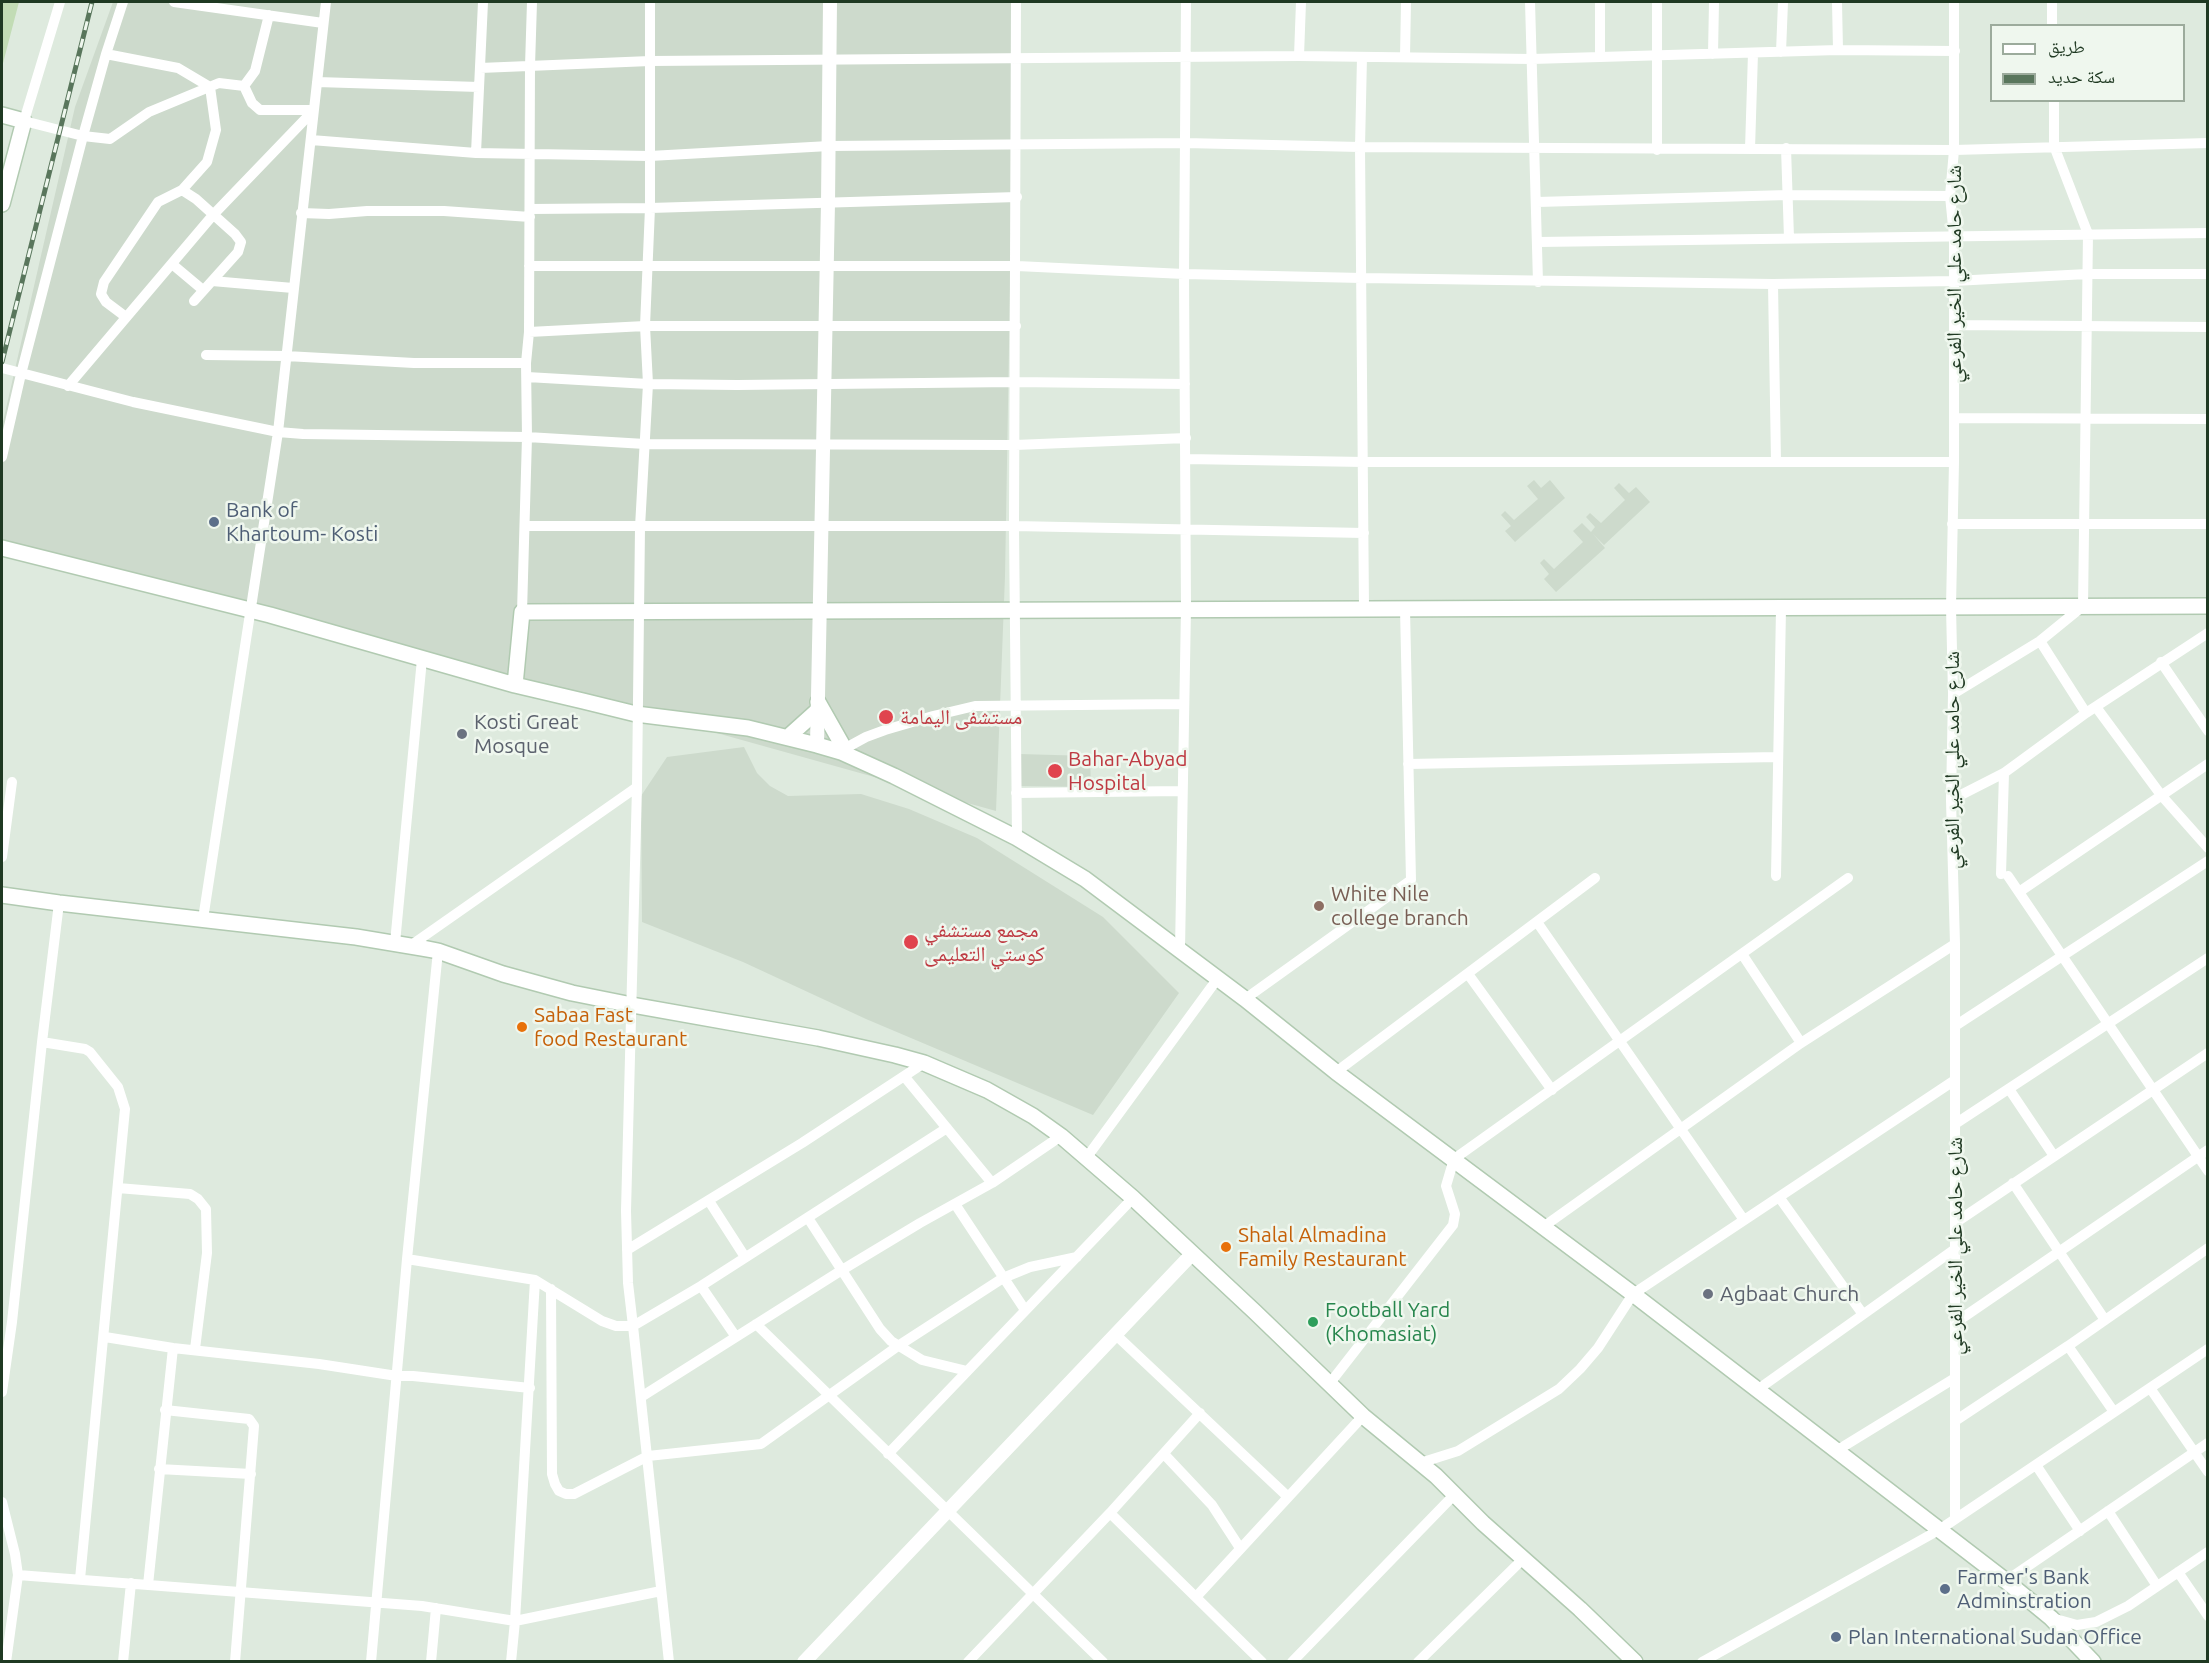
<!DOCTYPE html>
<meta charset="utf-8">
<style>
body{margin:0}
#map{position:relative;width:2209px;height:1663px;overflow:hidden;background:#deeade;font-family:Ubuntu,"Noto Naskh Arabic",sans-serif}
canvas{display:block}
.frame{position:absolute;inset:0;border:3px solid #1f3922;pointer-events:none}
.legend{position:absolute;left:1990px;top:24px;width:195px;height:78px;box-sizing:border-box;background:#eff7ee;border:2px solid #9cab9c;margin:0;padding:8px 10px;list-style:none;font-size:18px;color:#1f3922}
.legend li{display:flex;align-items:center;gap:12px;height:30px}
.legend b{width:30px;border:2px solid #9cab9c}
</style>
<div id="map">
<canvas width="2209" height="1663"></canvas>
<div class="frame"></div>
<ul class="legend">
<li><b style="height:8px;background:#fff"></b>طريق</li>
<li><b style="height:8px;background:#59765c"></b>سكة حديد</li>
</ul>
</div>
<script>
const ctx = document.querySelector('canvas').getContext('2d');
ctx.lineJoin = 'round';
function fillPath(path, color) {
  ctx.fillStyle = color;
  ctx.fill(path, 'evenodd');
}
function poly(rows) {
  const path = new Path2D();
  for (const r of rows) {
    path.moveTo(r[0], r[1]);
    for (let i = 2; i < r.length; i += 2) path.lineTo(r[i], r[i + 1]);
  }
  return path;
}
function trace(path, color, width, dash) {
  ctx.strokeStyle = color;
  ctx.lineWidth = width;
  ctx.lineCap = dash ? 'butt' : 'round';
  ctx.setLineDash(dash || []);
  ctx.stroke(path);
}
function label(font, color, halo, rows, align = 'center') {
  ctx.font = font + ' Ubuntu,"Noto Naskh Arabic",sans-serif';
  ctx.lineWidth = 5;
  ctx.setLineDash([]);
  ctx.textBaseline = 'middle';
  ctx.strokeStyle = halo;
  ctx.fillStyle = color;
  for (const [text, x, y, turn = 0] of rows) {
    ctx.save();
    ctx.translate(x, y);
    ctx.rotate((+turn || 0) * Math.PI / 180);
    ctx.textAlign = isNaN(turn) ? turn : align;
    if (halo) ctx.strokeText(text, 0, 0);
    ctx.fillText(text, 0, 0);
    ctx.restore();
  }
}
fillPath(poly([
 [113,2,1015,2,1005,576,996,811,237,599,2,540,2,426,75,107],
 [1534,480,1541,488,1550,480,1565,498,1515,542,1505,531,1511,526,1501,515,1505,511,1514,520,1538,499,1527,486],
 [1619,483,1629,493,1636,487,1650,502,1604,545,1593,534,1605,548,1556,592,1544,579,1549,574,1540,563,1544,559,1554,569,1583,542,1573,531,1582,523,1591,532,1595,527,1586,517,1590,513,1601,523,1625,500,1614,488],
 [744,747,757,773,770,786,788,796,861,794,909,809,977,838,1103,917,1179,993,1093,1115,866,1019,743,962,642,922,641,796,667,757],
 [1019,754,1090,756,1091,787,1020,786]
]), '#cddacc');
fillPath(poly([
 [2,2,19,2,2,67]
]), '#c2dcb5');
const secondary = poly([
 [2,115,24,121,2,204],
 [2,548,270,615,515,685,583,701,636,714,748,728,817,745,841,752,894,776,1017,838,1085,879,1245,999,1336,1072,1633,1294,2006,1581,2051,1618,2093,1662],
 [515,685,522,612,2208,606],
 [818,702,848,755],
 [788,737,818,710],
 [2,895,59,903,356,937,422,948,438,951,503,974,572,993,632,1005,818,1038,895,1055,924,1063,987,1090,1033,1116,1061,1136,1133,1198,1255,1312,1363,1416,1436,1476,1483,1523,1580,1609,1635,1662]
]);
trace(secondary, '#b1cab1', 18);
trace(poly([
 [60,2,24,121,83,136,110,139,149,112,219,83,244,86,255,71,269,15],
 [174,2,323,23],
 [650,2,650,208,645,326,648,384,640,527,637,787,626,1211,628,1283,633,1326,669,1662],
 [1016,2,1014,526,1017,838],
 [1530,2,1538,282],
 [1600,2,1600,57],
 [1657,2,1657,150],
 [1837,2,1838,50],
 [1954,2,1954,150,1950,196,1954,236,1954,462,1951,607,1953,694,1951,800,1955,944,1955,1519],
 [2052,2,2052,26],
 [1781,52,1783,2],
 [106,54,178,68,210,87,216,130,207,162,182,190],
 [1713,54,1714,2],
 [1299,56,1301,2],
 [1362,57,1360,147,1364,608],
 [1405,57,1406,2],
 [480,68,650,61,1299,56,1532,59,1838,50,1955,51],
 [317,82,479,87],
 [244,86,252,103,260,110,314,110],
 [311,140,476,153,650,156,829,146,1185,143,1360,147,1954,150,2208,143],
 [1786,148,1789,238],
 [1750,149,1753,53],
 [476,153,483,2],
 [1537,202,1788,195,1950,196],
 [530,209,650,208,1017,197],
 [301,213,329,214,367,211,444,211,530,217],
 [1538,242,2208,233],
 [172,264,203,290],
 [529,266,1017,266,1184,274,1362,278,1773,284,1954,281,2087,274,2208,274],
 [212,281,293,288],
 [1773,284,1776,462],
 [126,317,106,302,101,294,104,282,158,202,182,190,196,199,235,234,241,242,238,252,194,301],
 [1954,325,2208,327],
 [529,332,645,326,1016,326],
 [206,355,286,356,414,363,526,363],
 [2,368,133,402,278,432,303,434,527,437,645,444,1015,445,1186,438],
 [527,377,648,384,737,385,1015,382,1185,384],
 [68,386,213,215,314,110],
 [1954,418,2208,419],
 [2,457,21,374,83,136,106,54,123,2],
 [1186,459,1364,462,1954,462],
 [1952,524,2208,524],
 [525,526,1014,526,1364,533],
 [522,612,527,437,526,363,529,332,530,66,532,2],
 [2040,641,2086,713],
 [2161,662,2208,731],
 [1953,694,2040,641,2083,606,2088,234,2054,146,2054,100],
 [2096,707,2161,795,2208,848],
 [844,749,866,737,885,730,933,716,975,706,1183,704],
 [1408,764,1777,757],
 [1016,793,1182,791],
 [1951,800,2004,773,2086,713,2208,633],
 [2,857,12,782],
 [2001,874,2004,773],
 [1776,876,1781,609],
 [2008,876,2208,1171],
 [2019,892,2208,764],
 [203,919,278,432,326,2],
 [1537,922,1744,1220],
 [395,943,422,659],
 [410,946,637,787],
 [1180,950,1186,608,1184,274,1186,2],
 [1742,954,1801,1043],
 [1468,974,1552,1090],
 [1245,999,1411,880,1405,609],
 [1955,1026,2208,861],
 [42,1042,85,1049,90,1052,118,1087,125,1109,80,1579],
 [1336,1072,1595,878],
 [904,1076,992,1183],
 [2009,1089,2054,1156],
 [1955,1124,2208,958],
 [1087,1157,1218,978],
 [2013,1183,2105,1320],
 [118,1188,190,1194,198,1199,206,1209,207,1253,195,1349],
 [1779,1197,1862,1313],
 [709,1201,745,1257],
 [955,1204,1025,1310],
 [808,1218,880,1329,891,1341,922,1360,967,1371],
 [1955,1223,2208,1053],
 [1543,1227,1801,1043,1955,944],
 [627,1250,802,1143,924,1063],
 [407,1259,535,1280,602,1321,616,1326,633,1326,701,1286,947,1128],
 [701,1286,736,1337],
 [551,1289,552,1474,555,1484,559,1491,566,1494,574,1494,648,1456,761,1444,898,1346,1003,1278,1030,1267,1077,1257],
 [1955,1323,2208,1150],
 [756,1324,1103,1662],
 [1116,1335,1287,1496],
 [105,1337,173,1348,319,1364,397,1376,413,1376,530,1388],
 [2068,1346,2114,1412],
 [1330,1383,1453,1225,1455,1214,1446,1186,1454,1159,1848,878],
 [2150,1388,2208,1472],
 [1757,1390,1955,1249],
 [2,1392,12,1322,42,1042,59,903],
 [641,1397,842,1270,920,1223,992,1183,1061,1136],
 [165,1410,249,1419,254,1426,235,1662],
 [1955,1421,2068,1346,2208,1248],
 [1836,1451,1955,1378],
 [888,1454,1133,1198],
 [1164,1454,1212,1505,1240,1548],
 [1420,1463,1458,1451,1559,1389,1580,1369,1598,1348,1633,1294,1955,1080],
 [2036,1465,2080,1531],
 [159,1469,251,1474],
 [2,1502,15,1554,18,1575,6,1662],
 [2108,1511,2157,1586],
 [1110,1513,1262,1662],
 [2178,1572,2208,1616],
 [18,1575,422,1606,515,1621,661,1591],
 [2006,1581,2208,1443],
 [148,1585,173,1348],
 [1196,1597,1363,1416],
 [2052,1618,2077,1625,2096,1622,2128,1606,2208,1552],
 [123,1662,131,1583],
 [371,1662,407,1259,438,951],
 [431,1662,436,1608],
 [511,1662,515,1621,535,1280],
 [968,1662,1110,1513,1200,1413],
 [1292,1662,1454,1495],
 [1418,1662,1523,1559],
 [1702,1662,1939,1530,2208,1349]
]), '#fff', 10);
trace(poly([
 [817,745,828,203,830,2],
 [804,1662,1192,1254]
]), '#fff', 14);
trace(secondary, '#fff', 15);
const rail = poly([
 [2,362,92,2]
]);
trace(rail, '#59765c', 5);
trace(rail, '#eff7ee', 3, [9]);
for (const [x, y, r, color] of [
 [214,522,6,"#5c6f8a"],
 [886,717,8,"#e0444e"],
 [462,734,6,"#6b7280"],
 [1055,771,8,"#e0444e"],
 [1319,906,6,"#8d6e63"],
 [911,942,8,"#e0444e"],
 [522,1027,6,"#e8710a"],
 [1226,1247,6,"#e8710a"],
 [1708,1294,6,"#6b7280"],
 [1313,1322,6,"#2e9e5b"],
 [1945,1589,6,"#5c6f8a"],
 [1836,1637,6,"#5c6f8a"]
]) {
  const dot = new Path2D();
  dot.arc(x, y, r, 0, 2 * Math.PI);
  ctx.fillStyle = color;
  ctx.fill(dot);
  trace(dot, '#eff7ee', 2);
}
label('21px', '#1f3922', '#eff7ee', [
 ["شارع حامد علي الخير الفرعي",1954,274,-90],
 ["شارع حامد علي الخير الفرعي",1952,760,-90],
 ["شارع حامد علي الخير الفرعي",1955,1246,-90]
]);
label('21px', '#4e5e75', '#eff7ee', [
 ["Bank of",226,510],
 ["Khartoum- Kosti",226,534],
 ["Farmer's Bank",1957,1577],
 ["Adminstration",1957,1601],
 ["Plan International Sudan Office",1848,1637]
], 'left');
label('21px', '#be3a42', '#eff7ee', [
 ["مستشفى اليمامة",900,717],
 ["Bahar-Abyad",1068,759],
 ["Hospital",1068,783],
 ["مجمع مستشفي",924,930],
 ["كوستي التعليمى",924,954]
], 'left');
label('21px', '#5b616d', '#eff7ee', [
 ["Kosti Great",474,722],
 ["Mosque",474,746],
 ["Agbaat Church",1720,1294]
], 'left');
label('21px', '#785e54', '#eff7ee', [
 ["White Nile",1331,894],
 ["college branch",1331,918]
], 'left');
label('21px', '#c56008', '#eff7ee', [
 ["Sabaa Fast",534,1015],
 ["food Restaurant",534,1039],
 ["Shalal Almadina",1238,1235],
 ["Family Restaurant",1238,1259]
], 'left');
label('21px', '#27864d', '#eff7ee', [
 ["Football Yard",1325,1310],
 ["(Khomasiat)",1325,1334]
], 'left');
</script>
